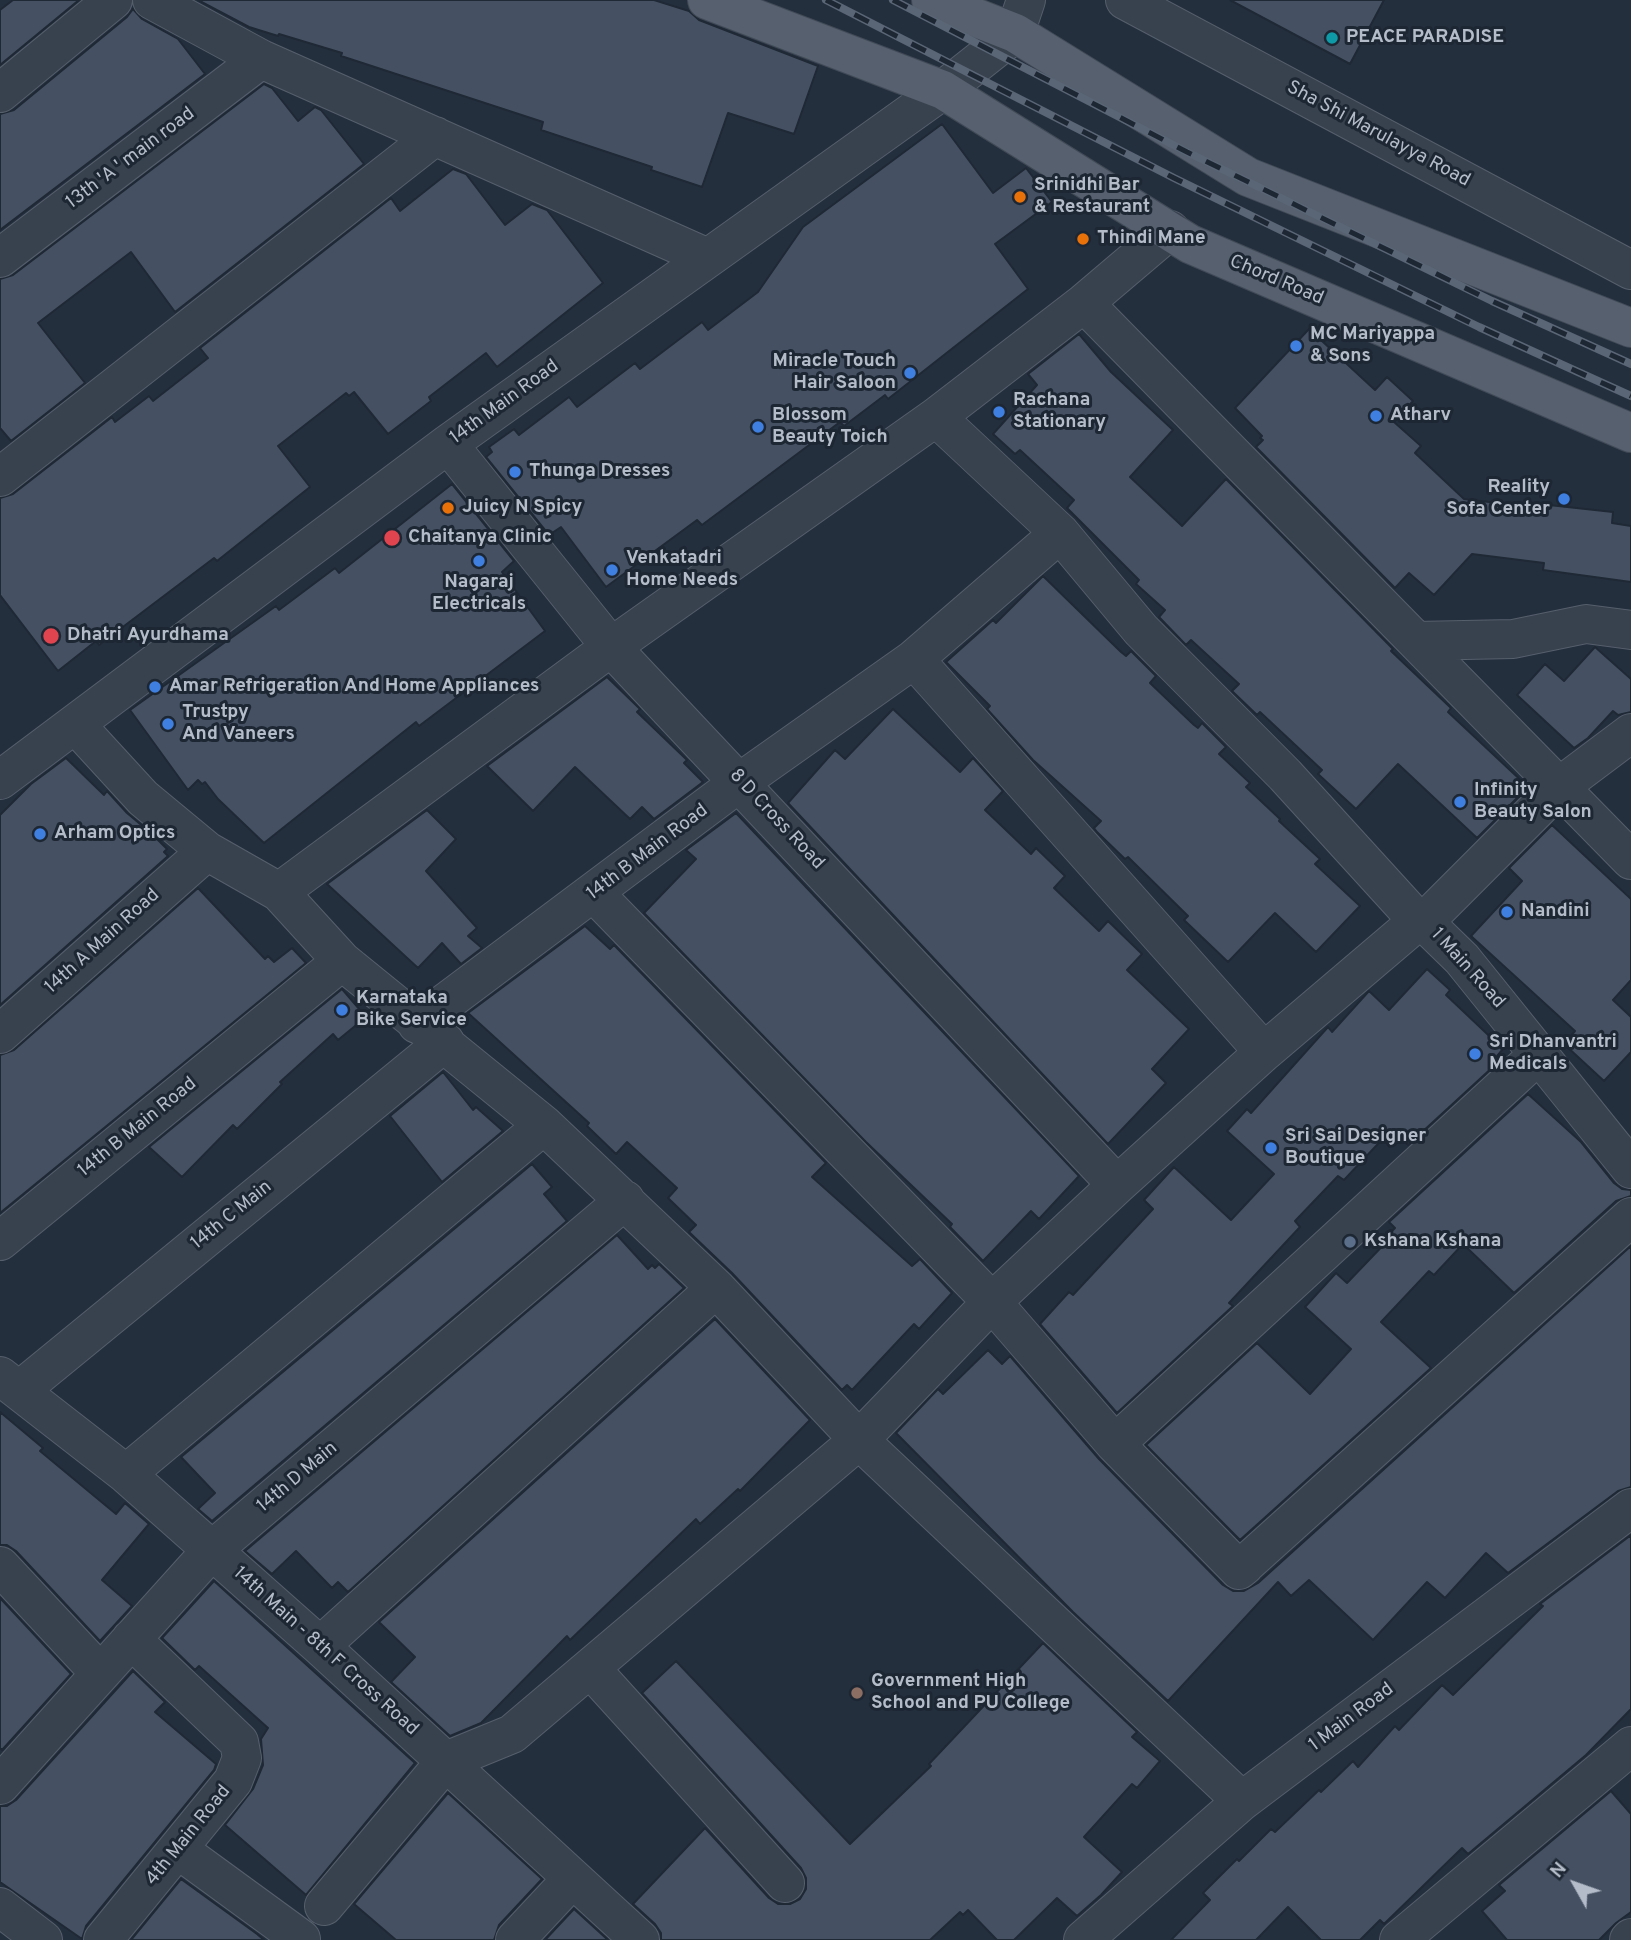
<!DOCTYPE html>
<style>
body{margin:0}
#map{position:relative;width:1631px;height:1940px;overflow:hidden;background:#242f3e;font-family:Overpass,sans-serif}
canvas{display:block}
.north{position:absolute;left:1540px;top:1849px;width:70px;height:70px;-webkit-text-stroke:5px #1d2633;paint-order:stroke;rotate:310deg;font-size:19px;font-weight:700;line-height:28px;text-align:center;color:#b4bcc9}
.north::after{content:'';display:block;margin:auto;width:24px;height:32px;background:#b4bcc9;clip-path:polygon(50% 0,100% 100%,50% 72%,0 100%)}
</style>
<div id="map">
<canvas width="1631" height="1940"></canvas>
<div class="north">N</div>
</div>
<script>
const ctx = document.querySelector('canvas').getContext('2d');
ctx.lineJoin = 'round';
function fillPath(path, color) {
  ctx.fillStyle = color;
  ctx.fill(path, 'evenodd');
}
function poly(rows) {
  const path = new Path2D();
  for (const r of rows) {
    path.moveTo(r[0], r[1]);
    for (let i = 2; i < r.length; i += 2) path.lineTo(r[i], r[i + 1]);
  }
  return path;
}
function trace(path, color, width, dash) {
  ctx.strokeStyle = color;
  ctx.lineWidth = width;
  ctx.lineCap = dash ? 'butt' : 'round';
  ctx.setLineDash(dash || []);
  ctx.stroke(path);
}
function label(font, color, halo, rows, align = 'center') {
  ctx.font = font + ' Overpass,sans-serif';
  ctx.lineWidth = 6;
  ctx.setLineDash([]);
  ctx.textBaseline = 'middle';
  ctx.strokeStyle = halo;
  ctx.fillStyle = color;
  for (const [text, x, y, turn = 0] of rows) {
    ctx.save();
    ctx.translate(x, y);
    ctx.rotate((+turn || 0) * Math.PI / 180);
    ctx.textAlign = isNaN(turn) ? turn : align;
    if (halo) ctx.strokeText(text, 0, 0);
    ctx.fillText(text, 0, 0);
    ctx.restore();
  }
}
const building = poly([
 [13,0,79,0,0,65,0,10,13,0],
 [198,0,654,0,689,11,699,20,818,66,794,134,728,113,702,187,651,170,652,167,541,130,543,122,341,56,342,53,279,34,278,36,249,27,198,0],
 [1230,0,1384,0,1350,64,1230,0],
 [133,9,142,19,178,39,205,74,0,230,0,114,14,110,127,17,133,9],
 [264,84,272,88,298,121,315,107,321,110,364,164,175,312,131,252,38,323,85,383,11,441,0,428,0,279,13,275,264,84],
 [942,124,993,193,1026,168,1052,202,995,244,1028,289,888,399,885,395,844,426,840,422,702,525,697,520,606,587,561,527,549,535,486,457,492,452,489,447,514,429,519,435,569,397,577,407,635,363,640,369,702,322,708,330,758,292,803,227,942,124],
 [453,169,466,174,505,225,532,204,547,210,603,283,497,367,486,353,429,397,431,401,388,434,354,392,349,396,346,393,278,446,310,487,217,561,214,558,99,645,96,641,58,671,0,595,0,498,13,494,112,417,115,422,149,396,153,401,208,358,200,348,391,198,400,211,453,169],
 [1309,329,1375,390,1387,377,1413,401,1394,422,1421,446,1415,453,1464,499,1549,509,1549,505,1613,512,1612,523,1631,526,1631,582,1543,570,1544,563,1472,554,1434,595,1409,573,1395,588,1256,447,1263,440,1260,438,1262,436,1235,408,1309,329],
 [1079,334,1111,372,1173,430,1130,477,1182,526,1226,479,1393,649,1391,651,1451,708,1448,712,1528,787,1477,838,1398,764,1356,809,1318,774,1322,770,1260,712,1257,715,1232,691,1239,684,1191,640,1186,645,1159,617,1165,610,1136,584,1139,580,1067,508,1074,500,1020,450,1015,454,993,434,1037,385,1028,374,1079,334],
 [452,484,514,561,502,572,545,631,419,726,416,722,264,843,218,799,205,782,202,784,198,780,188,790,130,710,276,606,279,610,335,568,339,573,452,484],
 [1043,576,1121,652,1126,656,1131,651,1156,676,1150,683,1194,725,1198,728,1202,723,1226,747,1219,754,1250,783,1246,787,1280,819,1279,821,1320,859,1315,864,1360,906,1316,952,1275,913,1228,962,1184,920,1188,916,1128,857,1125,859,1097,832,1094,828,1101,821,1033,760,987,709,990,706,946,662,993,620,996,623,1043,576],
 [1595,647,1631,679,1631,712,1618,715,1613,711,1588,738,1574,748,1517,695,1545,664,1564,681,1595,647],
 [607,677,640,709,637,712,687,760,684,763,703,782,654,819,642,807,630,819,575,767,533,811,487,766,607,677],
 [893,709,960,772,973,758,1003,791,985,810,1031,854,1036,848,1065,876,1054,888,1099,931,1108,921,1142,954,1127,970,1189,1029,1152,1069,1166,1083,1108,1144,788,803,835,750,845,759,893,709],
 [66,758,104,795,107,791,127,813,152,834,167,849,164,852,168,856,0,1005,0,815,31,784,66,758],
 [427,810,456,839,426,871,477,928,468,936,482,948,461,964,442,943,418,968,327,884,427,810],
 [736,813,1079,1176,1039,1219,1031,1211,983,1261,950,1227,952,1224,866,1142,644,913,696,859,686,850,736,813],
 [1552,825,1631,899,1631,980,1613,1000,1631,1017,1631,1052,1604,1081,1564,1044,1575,1031,1471,936,1522,881,1509,868,1552,825],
 [198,888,265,959,268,956,274,962,292,948,306,963,0,1213,0,1055,14,1050,198,888],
 [585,926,610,949,614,945,826,1163,812,1177,912,1266,920,1259,952,1293,919,1329,914,1324,852,1390,847,1385,842,1390,732,1273,689,1232,696,1225,668,1198,677,1188,627,1142,616,1154,587,1126,589,1123,468,1013,585,926],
 [1427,969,1450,990,1446,995,1503,1049,1492,1062,1495,1065,1408,1145,1391,1130,1344,1180,1338,1176,1295,1221,1300,1227,1229,1303,1233,1306,1117,1413,1040,1324,1069,1292,1073,1295,1153,1209,1144,1200,1174,1167,1231,1220,1274,1174,1227,1131,1247,1109,1251,1113,1328,1027,1332,1032,1369,991,1389,1010,1427,969],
 [342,989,366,1017,338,1040,333,1034,280,1082,282,1084,237,1129,233,1125,182,1177,149,1147,342,989],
 [443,1072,473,1110,476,1107,503,1131,442,1182,390,1116,443,1072],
 [1528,1094,1581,1142,1614,1183,1622,1189,1631,1190,1631,1196,1616,1201,1514,1293,1463,1244,1434,1275,1429,1271,1381,1322,1431,1368,1240,1540,1146,1445,1257,1343,1310,1394,1351,1349,1305,1307,1336,1273,1347,1283,1392,1236,1389,1234,1395,1228,1389,1222,1528,1094],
 [532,1164,552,1187,544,1194,567,1221,212,1521,198,1509,215,1493,181,1457,532,1164],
 [617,1235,648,1269,652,1265,655,1268,659,1264,684,1288,348,1592,338,1582,332,1588,296,1551,272,1574,245,1551,617,1235],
 [1631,1246,1631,1487,1618,1491,1508,1573,1486,1553,1445,1598,1427,1582,1373,1640,1309,1580,1291,1596,1278,1582,1168,1701,1073,1612,896,1433,938,1389,943,1394,988,1350,1002,1364,1010,1356,1099,1459,1223,1585,1233,1591,1244,1591,1258,1583,1631,1246],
 [715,1319,810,1420,740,1491,738,1489,700,1524,696,1519,570,1640,567,1636,481,1723,450,1736,391,1682,415,1657,379,1622,715,1319],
 [0,1412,43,1448,40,1451,116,1514,125,1503,149,1524,102,1580,132,1606,100,1641,16,1551,7,1545,0,1545,0,1412],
 [1631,1535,1631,1709,1586,1755,1468,1854,1462,1848,1384,1924,1380,1920,1360,1940,1321,1940,1288,1907,1256,1940,1171,1940,1210,1900,1203,1893,1237,1859,1239,1861,1271,1829,1275,1832,1319,1790,1321,1792,1353,1761,1358,1767,1395,1726,1399,1730,1442,1685,1453,1695,1543,1606,1540,1604,1631,1535],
 [214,1581,415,1763,306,1895,225,1825,253,1789,263,1765,261,1739,268,1728,199,1666,195,1670,162,1638,214,1581],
 [0,1598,71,1674,2,1750,0,1748,0,1598],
 [1043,1643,1137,1732,1132,1737,1160,1761,1137,1788,1132,1784,1084,1837,1122,1872,1101,1895,1077,1916,1057,1898,1014,1940,997,1940,968,1910,963,1915,960,1912,930,1940,661,1940,661,1933,655,1924,633,1904,705,1828,769,1898,778,1904,790,1904,800,1899,806,1889,806,1878,801,1868,642,1693,676,1661,850,1844,931,1766,929,1764,1043,1643],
 [133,1671,165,1702,155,1712,216,1764,214,1770,86,1926,82,1939,0,1882,0,1806,7,1806,16,1800,133,1671],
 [1611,1791,1631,1814,1631,1912,1616,1923,1599,1940,1507,1940,1482,1911,1505,1891,1499,1885,1611,1791],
 [448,1793,542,1879,499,1925,494,1940,396,1940,354,1904,448,1793],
 [181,1879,257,1934,264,1940,131,1940,181,1879],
 [574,1909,608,1940,545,1940,574,1909]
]);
fillPath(building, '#455162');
trace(building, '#1f2835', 2);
const minor = poly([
 [152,0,261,59,708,258],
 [1125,0,1631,270],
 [0,93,113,0],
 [0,258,261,59],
 [1084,303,1631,860],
 [936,417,1060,533,1141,630,1285,775,1418,921],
 [448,444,611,647,1117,1185],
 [0,477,435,136],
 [1060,533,914,659,1264,1052],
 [1416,641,1513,639,1586,624,1631,630],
 [76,725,143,798,207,851,279,892,342,961,544,1125,716,1288,859,1440,1242,1801],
 [1631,733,1559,787,1424,922,1462,959,1631,1169],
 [0,780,448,444,943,90,1015,33,1026,0],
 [279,892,611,647,936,417,1084,303,1170,230],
 [595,894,992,1302,1115,1444,1239,1570,1244,1566],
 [417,1024,740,782,914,659],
 [0,1034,207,851],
 [0,1241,342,961],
 [0,1376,126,1474,320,1646,640,1940],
 [20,1390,445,1042],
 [1115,1444,1539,1054],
 [126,1474,544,1125],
 [0,1566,100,1673],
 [1239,1570,1631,1217],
 [320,1646,716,1288],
 [590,1668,785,1883],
 [0,1785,211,1551,625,1200],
 [179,1850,301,1939],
 [324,1906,446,1761,512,1734,859,1440,992,1302,1117,1185,1264,1052,1418,921,1424,922],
 [0,1907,43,1940],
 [103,1940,233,1781,242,1758,239,1742,131,1639],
 [515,1940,572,1879],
 [1083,1940,1242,1801,1631,1508],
 [1399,1940,1631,1746],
 [1629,1940,1631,1938]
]);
const major = poly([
 [707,0,943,90,1190,244,1631,433],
 [931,0,1015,33,1248,177,1631,328]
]);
trace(minor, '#565f6c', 40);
trace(major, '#414a57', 40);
trace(minor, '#38414e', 38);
trace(major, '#56606e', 38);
const rail = poly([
 [826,0,1174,178,1479,327,1631,396],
 [893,0,1187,152,1492,301,1631,364]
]);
trace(rail, '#5a6575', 8);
trace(rail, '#1d2633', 5, [16]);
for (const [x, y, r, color] of [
 [1332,38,7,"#0f9aa8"],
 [1020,197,7,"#e8710a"],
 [1083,239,7,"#e8710a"],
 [1296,346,7,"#3f7fe0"],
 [910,373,7,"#3f7fe0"],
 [999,412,7,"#3f7fe0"],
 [1376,416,7,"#3f7fe0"],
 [758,427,7,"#3f7fe0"],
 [515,472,7,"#3f7fe0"],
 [1564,499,7,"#3f7fe0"],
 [448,508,7,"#e8710a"],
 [392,538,9,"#e0444e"],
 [479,561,7,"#3f7fe0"],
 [612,570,7,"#3f7fe0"],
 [51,636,9,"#e0444e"],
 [155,687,7,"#3f7fe0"],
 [168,724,7,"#3f7fe0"],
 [1460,802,7,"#3f7fe0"],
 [40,834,7,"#3f7fe0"],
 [1507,912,7,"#3f7fe0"],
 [342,1010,7,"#3f7fe0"],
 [1475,1054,7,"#3f7fe0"],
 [1271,1148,7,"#3f7fe0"],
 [1350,1242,7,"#5c6f8a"],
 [857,1693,7,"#8d6e63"]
]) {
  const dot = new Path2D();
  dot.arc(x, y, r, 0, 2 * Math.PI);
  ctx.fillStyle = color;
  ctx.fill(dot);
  trace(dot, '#1d2633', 2.5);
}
label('bold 19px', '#b4bcc9', '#1d2633', [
 ["PEACE PARADISE",1346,38],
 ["Srinidhi Bar",1034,186],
 ["& Restaurant",1034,208],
 ["Thindi Mane",1097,239],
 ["MC Mariyappa",1310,335],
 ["& Sons",1310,357],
 ["Miracle Touch",896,362,"right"],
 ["Hair Saloon",896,384,"right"],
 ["Rachana",1013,401],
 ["Stationary",1013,423],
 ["Blossom",772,416],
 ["Beauty Toich",772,438],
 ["Atharv",1390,416],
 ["Thunga Dresses",529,472],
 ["Reality",1550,488,"right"],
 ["Sofa Center",1550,510,"right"],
 ["Juicy N Spicy",462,508],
 ["Chaitanya Clinic",408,538],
 ["Venkatadri",626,559],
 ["Home Needs",626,581],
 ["Nagaraj",479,583,"center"],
 ["Electricals",479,605,"center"],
 ["Dhatri Ayurdhama",67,636],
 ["Amar Refrigeration And Home Appliances",169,687],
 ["Trustpy",182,713],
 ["And Vaneers",182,735],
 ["Infinity",1474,791],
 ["Beauty Salon",1474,813],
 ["Arham Optics",54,834],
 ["Nandini",1521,912],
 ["Karnataka",356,999],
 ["Bike Service",356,1021],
 ["Sri Dhanvantri",1489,1043],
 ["Medicals",1489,1065],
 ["Sri Sai Designer",1285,1137],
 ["Boutique",1285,1159],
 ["Kshana Kshana",1364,1242],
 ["Government High",871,1682],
 ["School and PU College",871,1704]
], 'left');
label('19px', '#b4bcc9', '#1d2633', [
 ["Sha Shi Marulayya Road",1378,135,28],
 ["13th 'A ' main road",131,159,-37],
 ["Chord Road",1276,281,23],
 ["14th Main Road",505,403,-36],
 ["8 D Cross Road",776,820,47],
 ["14th B Main Road",648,853,-37],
 ["14th A Main Road",103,942,-42],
 ["1 Main Road",1467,969,48],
 ["14th B Main Road",138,1128,-39],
 ["14th C Main",232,1216,-39],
 ["14th D Main",298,1478,-40],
 ["14th Main - 8th F Cross Road",325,1652,42],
 ["1 Main Road",1352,1718,-37],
 ["4th Main Road",189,1836,-51]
]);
</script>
